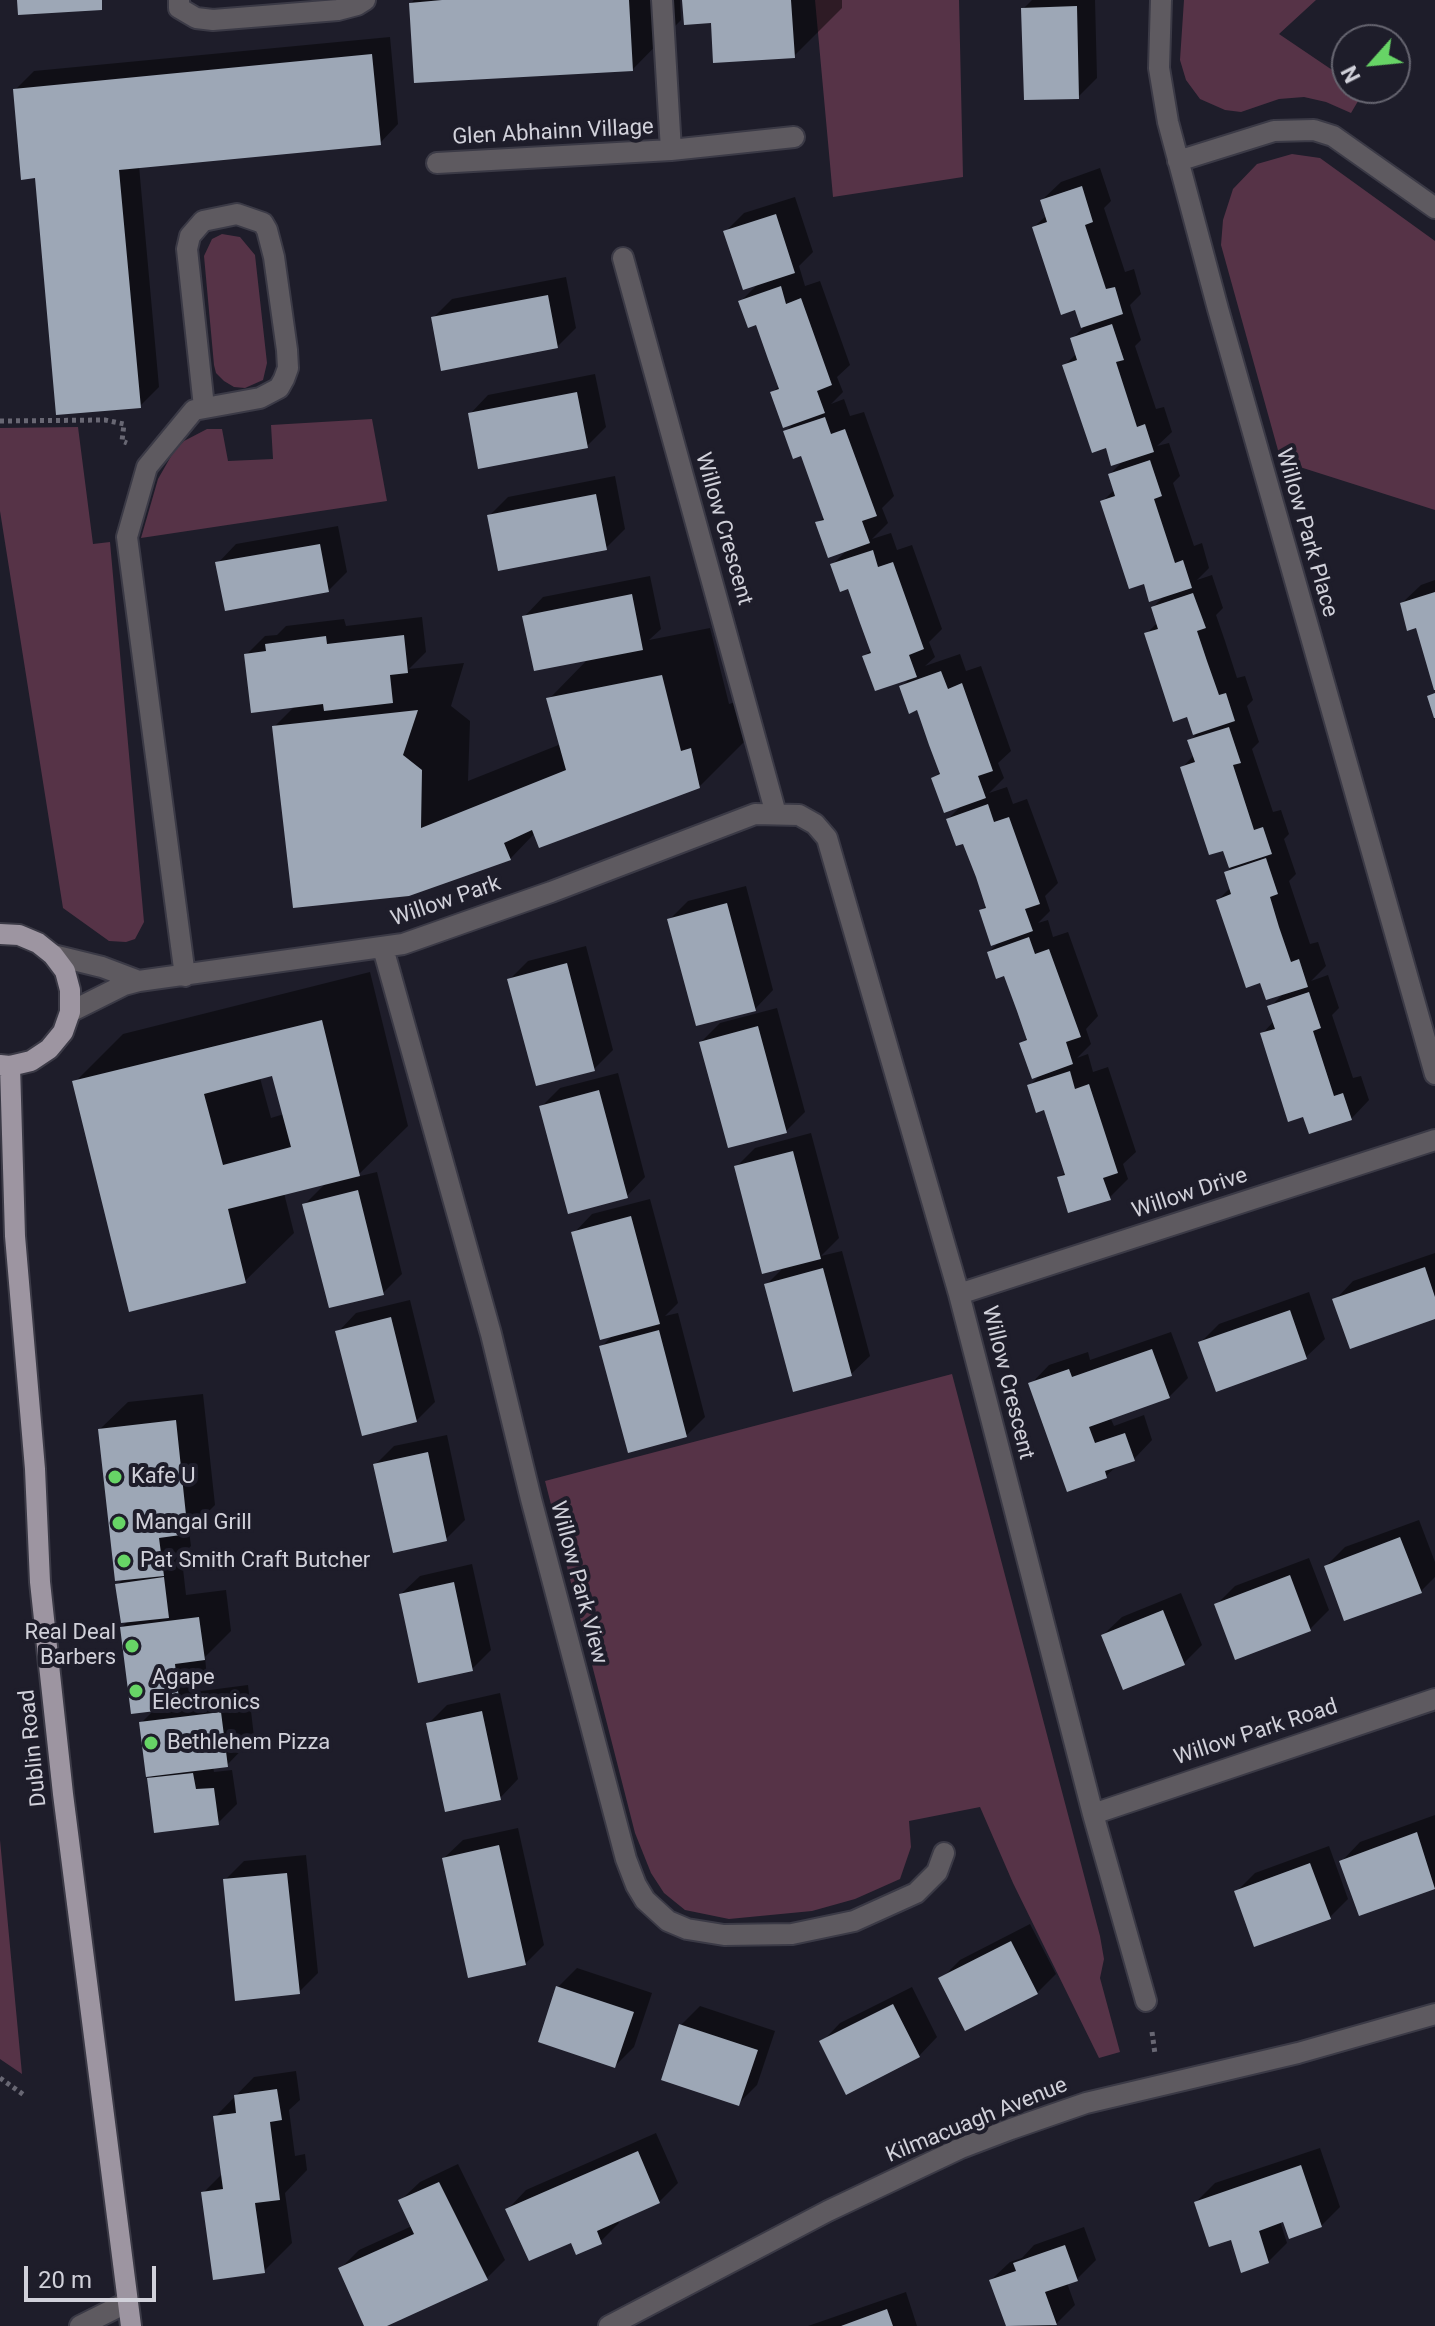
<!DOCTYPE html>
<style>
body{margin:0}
#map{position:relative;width:1435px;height:2326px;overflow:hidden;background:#1e1d2a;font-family:Roboto,sans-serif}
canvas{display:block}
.north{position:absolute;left:1331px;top:24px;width:80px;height:80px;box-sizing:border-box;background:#1e1d2a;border:2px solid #666570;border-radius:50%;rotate:243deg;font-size:22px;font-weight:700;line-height:32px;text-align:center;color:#d1d1da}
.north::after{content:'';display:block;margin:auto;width:28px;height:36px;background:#67d466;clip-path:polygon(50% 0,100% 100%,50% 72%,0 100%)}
.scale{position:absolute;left:24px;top:2266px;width:132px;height:36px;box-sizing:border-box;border:4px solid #d1d1da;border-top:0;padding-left:10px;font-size:24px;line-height:28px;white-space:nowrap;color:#d1d1da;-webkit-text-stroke:6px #1e1d2a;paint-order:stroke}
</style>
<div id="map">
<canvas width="1435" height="2326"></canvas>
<div class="north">N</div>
<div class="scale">20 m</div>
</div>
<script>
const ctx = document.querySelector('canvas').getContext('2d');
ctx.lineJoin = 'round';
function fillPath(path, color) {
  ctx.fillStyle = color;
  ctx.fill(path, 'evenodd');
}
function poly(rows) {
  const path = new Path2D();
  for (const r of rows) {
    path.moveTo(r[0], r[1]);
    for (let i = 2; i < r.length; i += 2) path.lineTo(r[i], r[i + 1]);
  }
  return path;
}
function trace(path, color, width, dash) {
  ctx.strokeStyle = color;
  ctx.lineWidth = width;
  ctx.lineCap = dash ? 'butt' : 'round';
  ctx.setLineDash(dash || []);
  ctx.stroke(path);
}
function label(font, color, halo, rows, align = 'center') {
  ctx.font = font + ' Roboto,sans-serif';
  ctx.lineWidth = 8;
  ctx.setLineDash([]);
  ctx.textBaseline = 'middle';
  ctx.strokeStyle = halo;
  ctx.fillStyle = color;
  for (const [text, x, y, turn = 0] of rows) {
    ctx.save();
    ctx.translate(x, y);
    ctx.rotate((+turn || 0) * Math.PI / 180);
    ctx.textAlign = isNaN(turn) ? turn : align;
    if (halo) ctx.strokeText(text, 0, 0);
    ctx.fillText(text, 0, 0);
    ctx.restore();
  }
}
fillPath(poly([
 [815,0,959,0,963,177,833,197],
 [1184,0,1316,0,1279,34,1347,80,1347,88,1359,88,1364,91,1351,113,1326,102,1304,97,1279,99,1241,112,1225,110,1200,99,1186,80,1180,60],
 [1292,154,1320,158,1435,241,1435,510,1281,461,1221,245,1223,220,1233,189,1257,164],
 [222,234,240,237,255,255,267,363,263,380,245,388,234,387,224,381,216,373,214,365,204,256,212,239],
 [372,419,387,501,141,538,158,479,174,451,184,441,207,429,222,429,228,461,273,459,271,425],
 [78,427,93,544,110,542,144,922,135,939,126,942,109,941,63,908,0,511,0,428],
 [952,1374,1100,1936,1104,1959,1100,1978,1120,2052,1099,2058,1013,1883,980,1807,909,1821,911,1847,900,1879,855,1899,812,1911,729,1919,685,1910,664,1893,651,1873,635,1833,545,1481],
 [0,1840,22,2074,0,2059]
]), '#563347');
fillPath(poly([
 [414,0,680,0,681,20,633,69,411,3],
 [684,0,842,0,842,8,794,56,713,21],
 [1032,0,1095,0,1097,78,1078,97,1023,9],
 [390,37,398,124,380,143,139,166,159,387,140,406,37,176,15,90,34,71],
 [1100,168,1111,201,1104,208,1125,272,1134,269,1141,294,1130,305,1141,340,1135,346,1156,409,1164,407,1172,432,1157,446,1169,443,1180,476,1173,483,1194,546,1202,543,1209,568,1197,580,1212,575,1223,608,1216,615,1225,641,1237,678,1245,676,1253,700,1247,706,1259,742,1252,749,1273,812,1281,810,1289,834,1284,839,1296,874,1289,881,1310,944,1318,942,1326,966,1311,981,1328,975,1339,1008,1332,1015,1353,1078,1361,1076,1369,1100,1351,1119,1304,1114,1262,1034,1274,1021,1270,1007,1285,992,1261,980,1218,900,1231,887,1226,873,1231,868,1224,848,1182,768,1194,755,1190,741,1200,730,1188,714,1146,634,1158,622,1153,607,1166,594,1145,582,1102,502,1115,489,1110,474,1125,459,1107,446,1065,365,1077,353,1072,339,1083,328,1077,308,1034,227,1047,215,1042,200,1061,182],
 [795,197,813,252,799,266,805,286,820,281,850,365,837,377,843,392,831,404,844,399,850,416,864,412,894,496,882,508,888,523,872,539,891,533,897,550,912,545,942,629,929,642,935,657,925,666,960,654,966,671,981,666,1011,751,998,763,1004,778,989,793,1007,787,1013,804,1027,799,1058,883,1045,896,1050,911,1038,923,1048,920,1053,937,1068,932,1098,1016,1086,1029,1091,1044,1077,1058,1088,1054,1093,1072,1108,1067,1136,1152,1123,1164,1128,1179,1109,1198,1059,1178,1066,1171,1045,1108,1029,1086,1042,1073,1021,1044,1028,1037,1005,974,989,952,1001,940,981,911,987,904,965,841,948,819,963,804,934,778,941,771,918,708,902,686,911,677,864,657,871,650,849,587,832,565,848,549,818,523,825,516,802,453,785,432,796,421,772,393,779,386,757,322,741,301,760,282,725,232,744,213],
 [566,277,576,328,557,347,433,318,452,299],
 [595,374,606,427,587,446,470,414,488,395],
 [615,476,625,529,606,548,489,516,508,497],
 [338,526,347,572,328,591,218,563,236,544],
 [650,576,661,629,649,640,710,628,729,704,739,701,748,738,699,787,535,833,510,859,408,894,275,726,296,705,246,655,265,636,277,635,286,626,344,619,346,626,422,617,426,652,409,669,464,663,451,706,470,721,468,781,561,744,549,699,589,658,525,616,543,597],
 [1435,580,1435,686,1417,626,1402,603,1421,585],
 [746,886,773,990,755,1009,669,920,688,901],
 [586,946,613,1050,594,1069,537,1084,509,980,528,961],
 [370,972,408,1126,356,1177,377,1172,402,1274,383,1293,305,1204,327,1182,284,1193,294,1233,245,1281,75,1082,123,1034],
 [273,1073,284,1114,271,1118,260,1078],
 [777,1008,805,1112,786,1131,701,1042,720,1023],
 [618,1073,645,1177,627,1196,541,1107,560,1088],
 [811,1133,839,1238,821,1256,842,1251,870,1356,851,1374,766,1285,785,1266,736,1167,755,1148],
 [650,1199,678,1303,665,1316,678,1313,705,1417,686,1436,601,1347,614,1334,574,1233,592,1214],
 [1435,1253,1435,1317,1335,1300,1353,1281],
 [1309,1292,1325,1339,1306,1357,1200,1343,1219,1324],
 [410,1300,435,1402,416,1421,338,1332,356,1313],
 [1171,1332,1188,1378,1169,1397,1110,1417,1114,1426,1144,1415,1152,1440,1134,1459,1118,1465,1106,1476,1031,1384,1049,1365,1088,1352,1090,1360],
 [203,1394,215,1505,189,1531,191,1546,176,1561,182,1560,186,1595,226,1590,231,1631,205,1657,207,1678,194,1692,248,1685,254,1737,227,1765,213,1766,214,1772,232,1770,237,1804,218,1823,149,1779,154,1774,141,1723,155,1709,122,1627,129,1620,118,1584,124,1578,100,1429,128,1402],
 [447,1435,465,1520,446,1539,375,1465,394,1446],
 [1419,1520,1435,1562,1435,1577,1420,1592,1326,1566,1345,1547],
 [1309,1558,1329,1610,1310,1629,1216,1605,1235,1586],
 [472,1564,491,1650,472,1669,401,1594,420,1576],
 [1181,1593,1202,1645,1184,1663,1103,1635,1122,1617],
 [500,1693,518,1779,500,1798,428,1724,447,1705],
 [1435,1815,1435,1887,1361,1914,1342,1861,1360,1842],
 [518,1828,544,1945,525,1964,444,1858,463,1840],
 [1329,1846,1348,1899,1330,1917,1236,1892,1255,1873],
 [306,1855,318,1973,299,1992,225,1880,244,1861],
 [1030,1924,1056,1974,1037,1993,941,1979,960,1960],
 [577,1968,652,1993,634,2047,615,2066,558,1987],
 [912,1987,937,2037,919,2056,822,2042,840,2023],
 [700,2006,775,2031,757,2085,739,2103,681,2025],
 [296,2071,300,2100,289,2110,295,2156,305,2154,307,2170,285,2193,292,2243,264,2271,203,2193,223,2173,215,2117,254,2077],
 [656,2133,678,2183,659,2202,618,2220,619,2223,600,2242,572,2241,508,2209,526,2190],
 [1320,2148,1340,2207,1321,2226,1280,2221,1287,2243,1268,2262,1232,2237,1196,2202,1215,2183],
 [458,2164,505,2260,486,2279,382,2326,366,2326,340,2269,359,2250,412,2226,401,2200,420,2182],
 [1084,2227,1096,2260,1077,2279,1067,2283,1075,2305,1056,2324,1050,2326,1008,2326,991,2280,1010,2262,1022,2258,1034,2245],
 [906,2292,917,2326,808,2326]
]), '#0007');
fillPath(poly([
 [17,0,102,0,102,10,18,15],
 [442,0,629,0,633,71,414,83,409,3],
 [682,0,791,0,795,58,713,63,711,23,684,25],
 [1077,6,1079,99,1024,100,1021,8],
 [372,54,381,145,119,170,141,408,56,415,35,178,21,180,13,89],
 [1082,186,1093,222,1085,225,1106,289,1115,287,1123,314,1081,328,1075,310,1061,315,1032,227,1047,222,1040,200],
 [776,214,795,273,743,290,723,231],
 [781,286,786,304,801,298,832,385,817,391,825,413,783,428,770,392,779,389,768,359,756,325,748,328,738,301],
 [548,295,558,348,441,371,431,317],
 [1112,324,1124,360,1116,362,1126,393,1137,427,1145,424,1154,452,1111,466,1106,448,1092,453,1062,365,1077,360,1070,338],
 [577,392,588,448,478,469,468,413],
 [825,417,831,434,845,429,877,516,862,521,870,543,828,558,815,522,824,520,801,456,793,459,783,431],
 [1150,460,1162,496,1154,499,1175,563,1183,560,1192,588,1149,602,1144,584,1129,589,1100,501,1115,496,1108,474],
 [596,494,607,550,498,571,487,515],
 [320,544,329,592,225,611,215,562],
 [873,550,878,567,893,562,924,649,909,655,917,677,875,691,862,656,871,653,860,623,848,589,840,592,830,564],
 [1435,592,1435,690,1434,690,1416,628,1407,631,1400,603],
 [1193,593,1206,628,1197,631,1207,661,1219,695,1226,693,1235,721,1193,735,1187,717,1173,722,1144,633,1158,629,1151,607],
 [632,594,643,650,534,671,522,616],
 [404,635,408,673,390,675,393,703,324,711,323,704,251,713,244,654,266,651,265,644,326,636,327,644],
 [941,671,948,689,962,683,993,771,978,776,986,798,944,813,931,778,940,774,929,745,917,710,909,714,899,686],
 [662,675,681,751,691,748,700,788,539,848,532,830,504,843,511,860,409,896,293,908,272,726,418,710,403,755,422,770,421,828,566,770,546,698],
 [1435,693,1435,718,1434,718,1427,696],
 [1229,727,1241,763,1233,765,1254,830,1263,827,1272,854,1229,868,1223,851,1209,855,1180,767,1195,762,1187,740],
 [988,804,994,822,1009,817,1040,904,1025,909,1033,931,991,946,979,910,986,908,976,877,963,844,956,846,946,819],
 [1266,858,1278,894,1270,897,1279,927,1291,962,1299,959,1308,987,1266,1000,1260,983,1246,988,1216,900,1231,894,1224,872],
 [727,903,756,1011,696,1026,667,919],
 [1029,937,1035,954,1049,949,1081,1037,1066,1042,1073,1064,1032,1079,1019,1043,1027,1040,1017,1011,1004,976,996,979,987,952],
 [567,963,595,1071,536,1086,507,979],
 [1309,992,1321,1028,1313,1031,1334,1096,1343,1093,1352,1120,1309,1134,1303,1117,1288,1122,1260,1033,1275,1029,1267,1006],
 [322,1020,360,1176,228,1209,246,1283,129,1312,72,1081],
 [272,1076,291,1147,223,1165,204,1094],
 [758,1026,787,1133,728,1148,699,1042],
 [1070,1071,1075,1089,1089,1084,1118,1173,1103,1178,1111,1200,1068,1213,1057,1177,1065,1175,1044,1110,1036,1113,1027,1085],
 [599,1090,628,1198,568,1214,539,1106],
 [793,1151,821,1259,762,1274,734,1166],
 [358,1190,384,1295,329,1308,302,1204],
 [631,1216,660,1324,600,1340,571,1232],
 [1425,1267,1435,1297,1435,1319,1350,1349,1332,1299],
 [823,1268,852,1376,793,1392,764,1284],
 [1290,1310,1307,1359,1216,1392,1198,1342],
 [391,1317,417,1422,362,1436,335,1331],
 [659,1330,687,1437,628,1453,599,1346],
 [1152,1349,1170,1398,1089,1427,1095,1443,1125,1433,1135,1461,1105,1471,1107,1478,1067,1492,1028,1383,1069,1369,1072,1377],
 [176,1420,188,1534,159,1538,164,1576,115,1581,98,1429],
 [428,1452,447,1541,393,1553,373,1464],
 [1400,1537,1422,1593,1344,1621,1324,1566],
 [1290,1575,1311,1631,1235,1660,1214,1604],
 [164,1577,169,1618,121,1623,115,1584],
 [454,1582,473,1671,418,1683,399,1594],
 [1163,1610,1185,1665,1123,1690,1101,1635],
 [199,1617,205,1660,175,1664,180,1708,131,1714,120,1627],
 [482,1711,501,1800,445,1812,426,1723],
 [221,1712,228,1767,146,1777,139,1722],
 [193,1773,196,1789,214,1788,219,1825,154,1833,147,1778],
 [1417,1832,1435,1889,1359,1916,1339,1861],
 [499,1845,526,1965,468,1978,442,1858],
 [1310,1863,1331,1919,1254,1947,1234,1891],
 [287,1873,300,1994,235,2001,223,1879],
 [1011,1941,1038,1994,965,2031,938,1978],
 [556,1986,634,2012,615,2068,538,2042],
 [893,2004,920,2057,846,2095,819,2041],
 [679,2024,758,2050,739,2106,661,2080],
 [277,2089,282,2120,270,2122,280,2200,255,2203,265,2273,213,2280,201,2192,223,2189,213,2116,236,2113,234,2095],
 [638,2151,660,2203,597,2231,602,2244,576,2255,571,2243,529,2261,505,2209],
 [1301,2165,1322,2227,1289,2239,1283,2222,1259,2231,1269,2263,1241,2273,1231,2240,1209,2247,1194,2202],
 [439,2182,488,2280,387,2326,364,2326,338,2268,414,2234,398,2200],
 [1065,2245,1078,2281,1045,2292,1057,2325,1006,2326,989,2280,1016,2271,1013,2263],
 [887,2309,893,2326,841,2326]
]), '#9da7b6');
const minor = poly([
 [179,0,179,8,196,18,213,20,338,10,357,5,365,0],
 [1161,0,1159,68,1168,122,1218,309,1435,1074],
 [671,150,794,137],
 [1178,161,1274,131,1314,130,1333,136,1435,208],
 [437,163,671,150,662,0],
 [623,258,776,814],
 [383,948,491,1334,531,1499,626,1859,636,1885,645,1900,668,1921,687,1929,724,1935,792,1934,854,1921,916,1893,937,1872,944,1853],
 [53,955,102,967,139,981],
 [185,976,127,537,147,467,194,410,260,398,279,388,284,379,288,368,287,350,274,257,267,230,263,223,237,214,203,221,190,236,187,249,204,407],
 [70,1012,124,985,139,981,403,944,551,892,755,814,799,815,815,824,827,838,959,1294,1093,1814,1146,2001],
 [959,1294,1435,1140],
 [1093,1814,1435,1699],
 [80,2326,128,2302],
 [609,2326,828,2211,961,2148,1011,2129,1086,2103,1298,2053,1435,2014]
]);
const major = poly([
 [0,934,19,935,38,943,53,955,65,971,70,990,70,1012,63,1032,49,1049,31,1061,10,1066,0,1065],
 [10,1066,15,1236,35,1469,40,1582,63,1794,131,2326]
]);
trace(minor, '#3b3a46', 24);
trace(major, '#3b3a46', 24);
trace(poly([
 [0,421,105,420,124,424,122,441,127,443],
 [1152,2032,1155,2054],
 [0,2078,24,2095]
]), '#686773', 5, [4, 4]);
trace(minor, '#5e5a60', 20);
trace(major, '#9d95a1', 20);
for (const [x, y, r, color] of [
 [115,1477,8,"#67d466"],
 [119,1523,8,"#67d466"],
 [124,1561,8,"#67d466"],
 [132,1646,8,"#67d466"],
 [136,1691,8,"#67d466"],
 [151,1743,8,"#67d466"]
]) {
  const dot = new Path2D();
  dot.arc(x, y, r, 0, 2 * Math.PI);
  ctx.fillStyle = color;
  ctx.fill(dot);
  trace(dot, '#1e1d2a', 3);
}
label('22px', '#d1d1da', '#1e1d2a', [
 ["Glen Abhainn Village",553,133,-3],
 ["Willow Crescent",723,529,74],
 ["Willow Park Place",1306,533,74],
 ["Willow Park",446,902,-19],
 ["Willow Drive",1190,1194,-18],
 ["Willow Crescent",1007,1383,76],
 ["Willow Park View",578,1583,75],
 ["Willow Park Road",1256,1733,-18],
 ["Dublin Road",34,1748,-96],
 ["Kilmacuagh Avenue",977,2121,-22]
]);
label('22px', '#d1d1da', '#1e1d2a', [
 ["Kafe U",131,1477],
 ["Mangal Grill",135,1523],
 ["Pat Smith Craft Butcher",140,1561],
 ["Real Deal",116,1633,"right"],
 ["Barbers",116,1658,"right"],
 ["Agape",152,1678],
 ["Electronics",152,1703],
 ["Bethlehem Pizza",167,1743]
], 'left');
</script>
